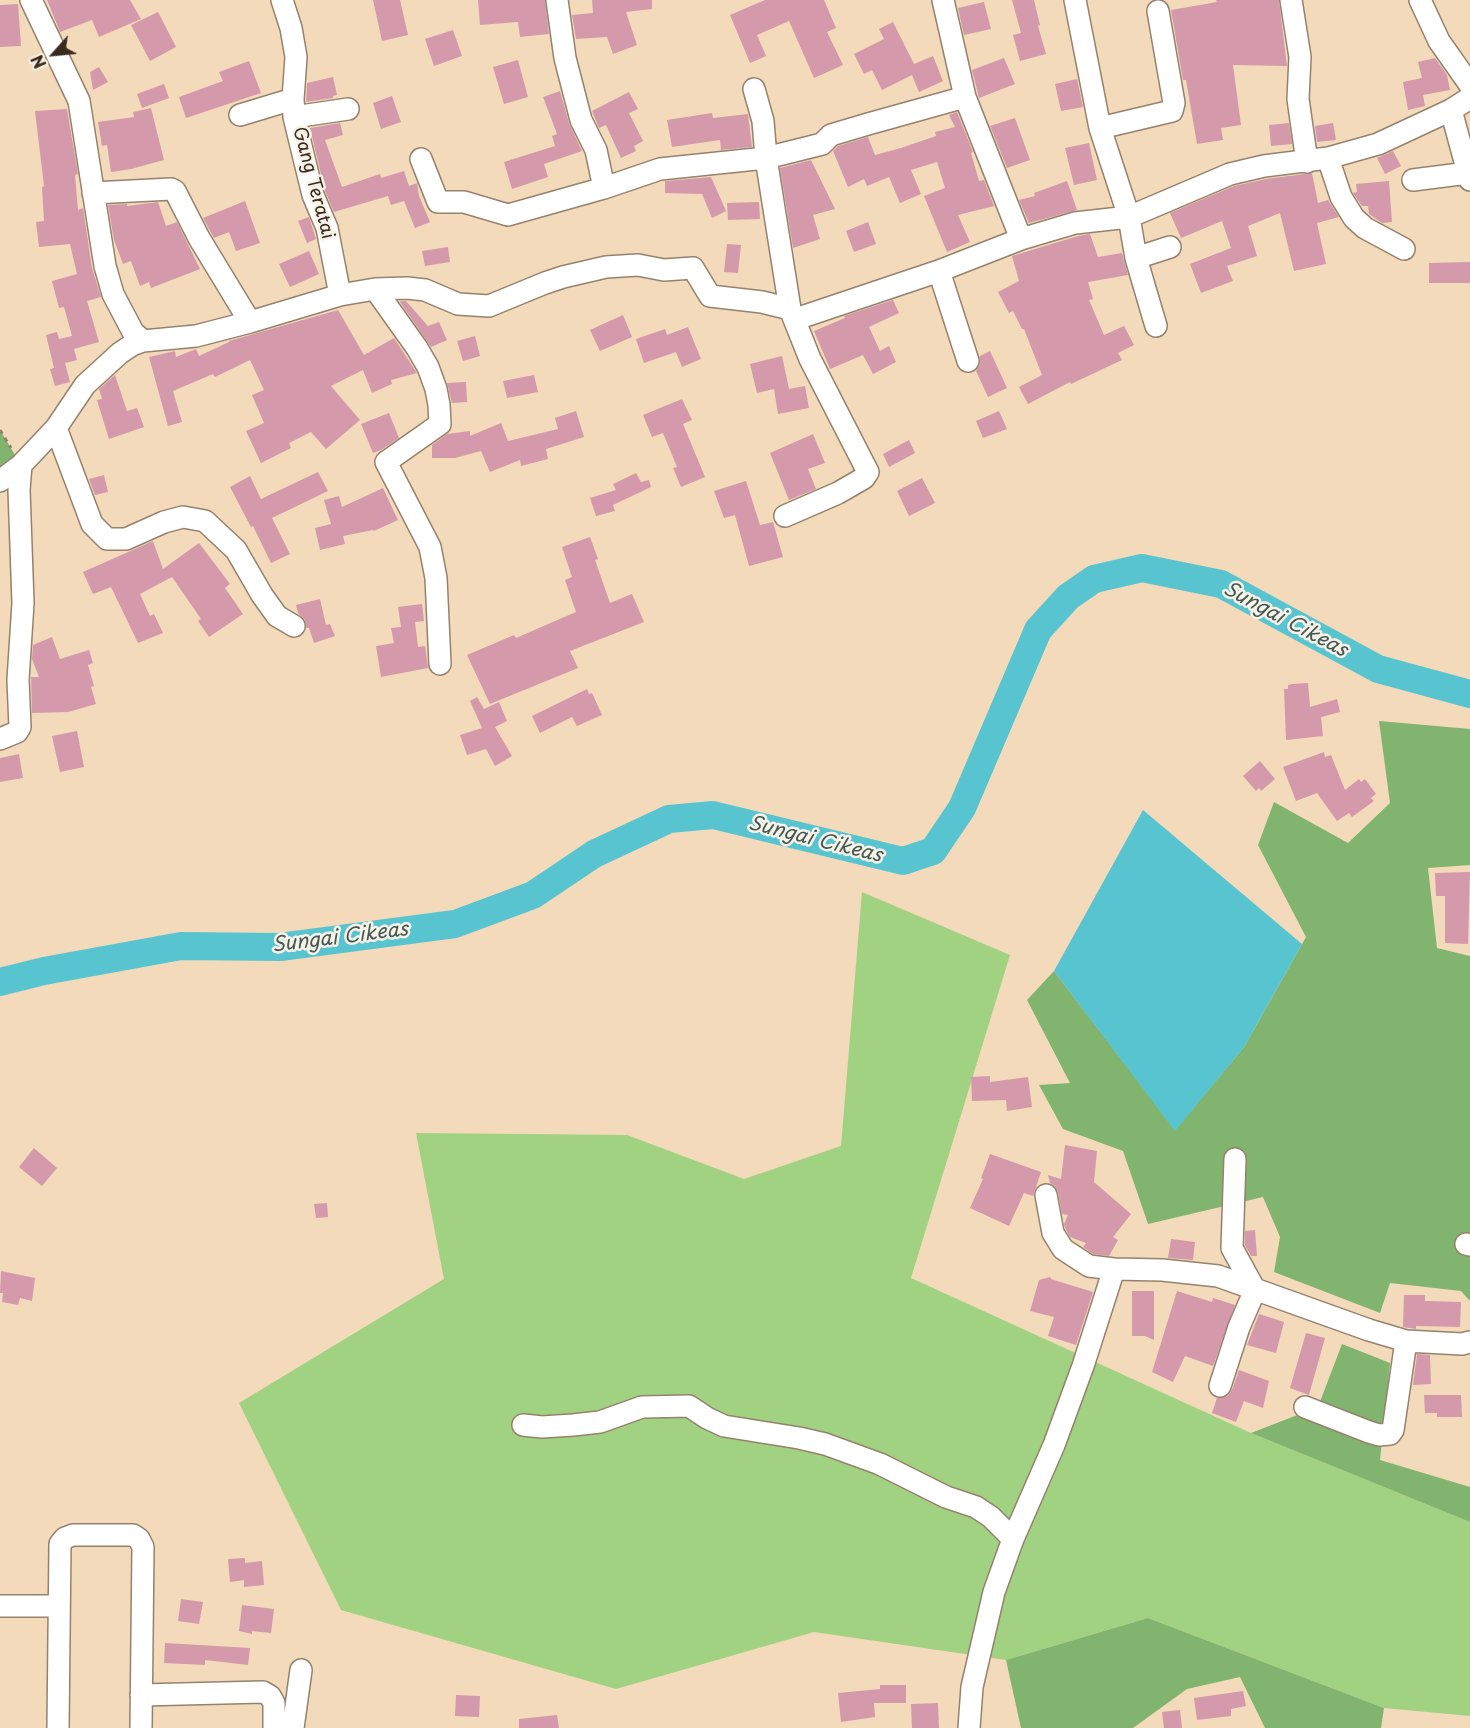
<!DOCTYPE html>
<style>
body{margin:0}
#map{position:relative;width:1470px;height:1728px;overflow:hidden;background:#f2dabb;font-family:"Playpen Sans",sans-serif}
canvas{display:block}
.north{position:absolute;left:24px;top:24px;width:60px;height:60px;-webkit-text-stroke:4px #f7f3e8;paint-order:stroke;rotate:243deg;font-size:16px;font-weight:700;line-height:24px;text-align:center;color:#3b2a1e}
.north::after{content:'';display:block;margin:auto;width:21px;height:27px;background:#3b2a1e;clip-path:polygon(50% 0,100% 100%,50% 72%,0 100%)}
</style>
<div id="map">
<canvas width="1470" height="1728"></canvas>
<div class="north">N</div>
</div>
<script>
const ctx = document.querySelector('canvas').getContext('2d');
ctx.lineJoin = 'round';
function fillPath(path, color) {
  ctx.fillStyle = color;
  ctx.fill(path, 'evenodd');
}
function poly(rows) {
  const path = new Path2D();
  for (const r of rows) {
    path.moveTo(r[0], r[1]);
    for (let i = 2; i < r.length; i += 2) path.lineTo(r[i], r[i + 1]);
  }
  return path;
}
function trace(path, color, width, dash) {
  ctx.strokeStyle = color;
  ctx.lineWidth = width;
  ctx.lineCap = dash ? 'butt' : 'round';
  ctx.setLineDash(dash || []);
  ctx.stroke(path);
}
function label(font, color, halo, rows, align = 'center') {
  ctx.font = font + ' "Playpen Sans",sans-serif';
  ctx.lineWidth = 5;
  ctx.setLineDash([]);
  ctx.textBaseline = 'middle';
  ctx.strokeStyle = halo;
  ctx.fillStyle = color;
  for (const [text, x, y, turn = 0] of rows) {
    ctx.save();
    ctx.translate(x, y);
    ctx.rotate((+turn || 0) * Math.PI / 180);
    ctx.textAlign = isNaN(turn) ? turn : align;
    if (halo) ctx.strokeText(text, 0, 0);
    ctx.fillText(text, 0, 0);
    ctx.restore();
  }
}
fillPath(poly([
 [862,892,1010,955,911,1278,1251,1433,1470,1522,1470,1716,1384,1708,1148,1618,1006,1660,814,1632,616,1689,341,1610,239,1403,444,1279,416,1133,627,1135,744,1179,841,1146]
]), '#a1d281');
fillPath(poly([
 [0,430,21,465,0,481],
 [1379,721,1470,729,1470,865,1428,868,1437,948,1470,956,1470,1301,1461,1291,1390,1283,1380,1313,1274,1272,1280,1237,1263,1197,1148,1224,1123,1151,1063,1129,1039,1085,1070,1083,1027,1000,1054,971,1175,1130,1244,1047,1306,937,1258,845,1274,802,1348,843,1390,803],
 [1342,1344,1390,1363,1380,1460,1470,1487,1470,1522,1251,1433,1318,1407],
 [1148,1618,1384,1708,1381,1728,1265,1728,1240,1677,1187,1689,1133,1728,1021,1728,1006,1660]
]), '#80b46f');
fillPath(poly([
 [1143,810,1302,944,1244,1047,1175,1131,1054,971]
]), '#58c4d0');
trace(poly([
 [0,982,44,971,181,946,280,947,455,924,533,895,594,854,669,819,713,815,903,861,933,851,962,808,1038,630,1068,597,1094,579,1142,568,1221,584,1378,669,1470,694]
]), '#58c4d0', 28);
fillPath(poly([
 [47,0,130,0,141,19,99,37,92,20,60,32],
 [373,0,400,0,408,35,382,41],
 [478,0,545,0,549,34,520,37,518,22,480,25],
 [592,0,652,0,652,9,626,12,637,45,613,54,607,37,576,39,572,15,593,13],
 [765,0,824,0,836,28,827,32,843,65,814,78,789,21,757,35,766,56,750,63,730,15],
 [1012,0,1034,0,1040,25,1038,26,1046,54,1020,61,1013,35,1021,33],
 [1216,0,1279,0,1287,66,1233,65,1241,125,1221,128,1223,140,1197,144,1186,80,1183,80,1171,10,1217,2],
 [984,2,991,29,964,35,958,8],
 [18,4,21,46,0,47,0,5],
 [158,12,176,47,150,61,131,25],
 [893,22,914,64,933,56,943,81,919,92,912,75,882,90,872,70,864,74,854,54,884,39,879,29],
 [453,30,462,56,434,66,425,39],
 [1004,58,1015,84,979,98,972,70],
 [1435,58,1447,75,1450,90,1423,95,1425,106,1408,110,1403,82,1422,78,1418,62],
 [518,60,528,97,504,104,493,67],
 [249,61,261,93,186,118,179,97,223,81,219,72],
 [99,67,108,82,93,90,90,72],
 [333,77,337,95,333,96,333,98,306,102,307,83],
 [1077,79,1083,107,1061,111,1055,84],
 [164,84,169,98,142,108,137,94],
 [560,91,569,123,582,151,544,164,548,177,512,189,504,162,555,146,552,136,557,134,543,97],
 [629,92,638,109,629,113,643,141,634,146,636,151,621,158,606,125,599,128,592,111],
 [392,96,401,122,381,129,373,103],
 [151,108,164,160,131,169,111,172,107,145,102,146,98,122,134,117,133,112],
 [67,109,78,174,75,175,78,210,83,208,92,268,101,297,87,301,99,342,74,349,77,360,65,363,70,382,55,386,50,369,54,368,46,335,57,332,59,339,72,336,64,307,59,308,52,281,77,274,70,244,39,247,36,222,44,221,42,187,44,186,35,111],
 [957,112,973,152,971,153,979,181,984,180,994,206,958,215,970,242,947,252,924,196,945,188,937,162,911,170,921,194,900,203,889,177,867,186,864,179,848,187,833,151,838,146,868,137,875,155,901,148,936,136,935,132,955,127,949,115],
 [712,113,713,118,748,114,752,147,721,150,720,140,672,147,667,120],
 [1015,118,1030,160,1007,168,990,126],
 [340,123,343,135,325,140,342,187,380,174,381,178,404,171,409,186,417,183,419,196,430,222,415,228,404,201,391,205,388,196,334,212,325,191,310,128],
 [1289,123,1292,144,1271,146,1269,125],
 [1333,123,1336,140,1317,142,1315,126],
 [1089,143,1097,180,1074,185,1065,148],
 [1393,151,1401,166,1385,174,1377,158],
 [811,160,835,209,813,215,820,239,793,248,780,168],
 [1312,173,1318,203,1328,200,1339,217,1317,223,1326,264,1294,271,1280,213,1248,226,1257,256,1227,266,1233,281,1201,293,1190,264,1231,248,1222,221,1181,238,1170,213,1234,186,1266,179],
 [711,177,726,211,712,218,702,194,665,193,665,181],
 [1067,181,1077,210,1029,223,1019,200,1035,196,1034,193],
 [1389,181,1392,222,1382,223,1369,214,1368,206,1362,206,1353,193,1357,192,1356,184],
 [245,201,260,243,236,251,229,232,214,238,203,218],
 [158,202,166,226,177,222,200,269,151,288,149,282,140,286,131,261,123,264,114,240,108,205,127,204,127,206],
 [759,202,760,219,728,220,727,203],
 [309,217,316,239,307,243,298,221],
 [868,222,876,244,854,252,846,231],
 [1090,234,1098,257,1122,253,1128,275,1088,282,1093,299,1089,300,1104,335,1124,326,1134,345,1118,353,1122,360,1071,384,1070,382,1028,404,1019,387,1042,375,1024,329,1022,329,1013,311,1009,313,998,292,1019,281,1012,256,1078,236],
 [727,244,741,245,738,273,724,272],
 [448,247,450,262,425,266,422,251],
 [309,251,319,274,290,287,279,264],
 [1470,262,1470,283,1429,283,1429,263],
 [893,300,899,313,869,327,880,351,889,346,896,362,873,374,863,355,830,369,814,331,845,318,844,316],
 [401,301,406,301,428,326,439,322,447,340,431,347,400,302],
 [338,310,364,355,394,338,417,373,391,380,392,384,372,393,363,370,331,386,360,420,326,449,311,432,289,443,291,448,261,463,246,431,264,423,252,395,264,390,250,360,215,377,213,374,173,391,182,422,168,426,149,357,175,351,176,357,196,349,199,356,229,342,229,341],
 [623,315,632,337,600,351,590,330],
 [688,327,701,359,682,367,676,352,644,363,636,339,665,329,667,335],
 [475,336,480,356,463,361,457,341],
 [990,351,1007,388,988,397,976,371,980,364,980,356],
 [782,356,789,389,805,386,809,408,778,414,774,389,757,393,750,364],
 [115,375,127,411,137,408,144,427,109,439,97,400,102,399,99,389],
 [534,375,538,392,507,398,503,381],
 [466,382,467,402,452,403,447,383],
 [682,399,692,420,683,424,705,477,681,487,673,468,677,467,663,433,652,437,643,415],
 [576,411,584,437,546,449,548,459,521,466,520,460,490,472,481,451,455,458,432,458,432,445,447,434,470,431,470,436,501,423,508,441,558,429,555,418],
 [999,411,1007,429,983,438,976,421],
 [389,413,399,438,381,450,373,453,361,424],
 [813,434,825,463,808,469,816,489,789,500,770,453],
 [909,440,915,453,889,467,883,454],
 [318,472,328,491,272,518,290,554,271,563,253,526,251,527,230,487,250,476,261,499],
 [636,473,641,482,649,480,651,487,613,505,615,511,596,516,590,498,616,490,613,484],
 [104,475,108,492,95,495,89,479],
 [922,478,935,503,909,516,897,491],
 [746,481,760,525,773,522,783,557,749,566,735,515,724,518,714,491],
 [383,488,398,520,374,531,373,530,343,536,345,544,320,550,315,528,331,524,324,500,339,496,342,507],
 [590,537,598,559,595,560,610,603,632,594,644,622,570,651,578,668,490,704,467,655,514,635,516,638,576,612,565,580,572,577,562,547],
 [153,541,163,569,199,543,230,584,225,588,243,614,209,637,198,621,201,619,172,577,140,594,150,616,154,614,163,633,138,643,111,587,93,594,83,572],
 [320,599,326,625,330,624,335,636,314,643,309,628,306,628,305,620,298,613,296,605],
 [422,604,424,621,415,622,418,647,425,646,428,668,381,677,376,646,394,643,391,628,401,627,398,607],
 [52,637,60,659,89,650,93,663,88,665,94,686,91,687,96,704,68,712,32,713,31,677,39,677,32,659,33,645],
 [1308,683,1310,707,1337,699,1340,712,1321,717,1323,736,1286,740,1284,689,1288,689,1288,685,1292,684],
 [587,689,589,694,592,693,602,715,577,726,572,717,540,733,532,716],
 [477,697,484,709,499,702,507,721,495,727,512,756,495,766,486,749,467,755,460,735,482,728,470,701],
 [77,731,84,767,60,772,52,736],
 [1324,752,1325,757,1331,755,1345,790,1359,779,1361,782,1365,779,1376,794,1371,798,1374,801,1352,817,1349,813,1337,821,1317,793,1296,801,1283,767],
 [19,754,23,778,0,782,0,758],
 [1260,761,1275,779,1261,791,1259,788,1256,791,1243,776],
 [1470,872,1468,944,1445,943,1445,896,1436,896,1435,873],
 [990,1076,990,1082,1028,1077,1032,1107,1007,1111,1006,1100,972,1101,971,1077],
 [1065,1145,1097,1151,1094,1182,1131,1214,1113,1237,1118,1240,1109,1256,1093,1254,1083,1247,1086,1243,1070,1237,1065,1228,1064,1224,1068,1215,1062,1214,1058,1192,1055,1186,1050,1183,1048,1175,1061,1179],
 [34,1148,57,1168,42,1186,19,1167],
 [990,1154,1041,1172,1033,1196,1024,1193,1009,1226,970,1208,983,1179,981,1178],
 [327,1203,328,1217,316,1218,314,1204],
 [1255,1230,1257,1256,1251,1256,1245,1245,1245,1231],
 [1171,1239,1195,1242,1193,1260,1168,1258],
 [1,1271,35,1278,32,1301,20,1298,18,1305,2,1302,3,1293,0,1293],
 [1050,1277,1051,1279,1093,1292,1076,1345,1048,1336,1054,1317,1030,1311,1039,1280],
 [1132,1291,1154,1291,1154,1340,1145,1336,1132,1336],
 [1177,1291,1212,1302,1213,1298,1235,1305,1213,1366,1185,1356,1173,1382,1152,1372],
 [1404,1295,1425,1295,1425,1301,1461,1302,1460,1327,1416,1326,1416,1329,1403,1327],
 [1259,1314,1284,1322,1276,1353,1247,1345],
 [1306,1333,1325,1338,1309,1395,1290,1388],
 [1417,1354,1430,1355,1431,1384,1413,1385],
 [1239,1370,1269,1381,1263,1408,1244,1401,1236,1422,1212,1413,1217,1398,1228,1396,1232,1390],
 [1424,1395,1461,1395,1462,1417,1437,1417,1437,1413,1425,1413],
 [245,1558,245,1563,262,1561,264,1585,244,1587,244,1580,230,1582,228,1559],
 [181,1599,203,1602,199,1624,178,1621],
 [242,1605,274,1609,271,1633,252,1631,252,1634,239,1631],
 [165,1643,250,1648,248,1665,205,1660,205,1665,164,1663],
 [880,1685,906,1685,906,1703,874,1703,875,1717,841,1722,838,1693,880,1689],
 [1243,1691,1246,1706,1231,1709,1231,1716,1197,1720,1194,1698],
 [456,1695,480,1696,479,1717,455,1716],
 [938,1703,939,1728,912,1728,911,1704],
 [1180,1710,1182,1728,1164,1728,1162,1712],
 [557,1715,559,1728,519,1728,519,1719]
]), '#d49aab');
const minor = poly([
 [31,0,79,101,105,266,113,294,133,332,143,341],
 [282,0,291,28,296,57,293,99,294,117,313,195,327,228,340,295],
 [557,0,565,58,581,120,596,150,604,188,660,169,766,158,822,144,831,135,868,124,965,97],
 [943,0,965,97,1021,239],
 [1075,0,1100,128,1129,217,1136,258,1156,326],
 [1291,0,1300,57,1298,99,1307,162],
 [1420,0,1439,41,1470,85],
 [754,89,763,121,766,158,790,309],
 [1451,110,1470,180],
 [240,115,293,99],
 [294,117,348,109],
 [1100,128,1172,111,1174,103,1158,11],
 [1328,158,1341,197,1354,218,1365,228,1404,249],
 [421,159,438,202,464,202,508,215,604,188],
 [1413,180,1468,173],
 [93,193,171,189,175,191,199,238,250,322],
 [1136,258,1170,247],
 [939,271,968,361],
 [375,289,417,348,428,367,436,389,439,405,440,424,386,462,430,547,436,578,440,664],
 [796,319,939,271,1021,239,1075,223,1129,217,1230,174,1264,166,1328,158,1378,144,1451,110,1470,98],
 [56,428,92,524,107,539,126,539,164,522,183,517,205,521,236,550,262,595,277,616,294,626],
 [0,481,21,465,56,428,85,385,120,353,132,345,143,341,196,336,250,322,340,295,375,289,407,288,425,290,458,304,489,306,545,283,563,277,606,267,638,265,664,270,693,268,710,296,762,302,790,309,810,359,868,472,864,478,838,493,785,516],
 [0,739,17,732,20,727,18,680,23,603,19,490,21,465],
 [1046,1195,1053,1233,1063,1249,1089,1266,1114,1269,1162,1270,1218,1276,1369,1330,1406,1341,1462,1344,1470,1342],
 [1466,1244,1470,1245],
 [1220,1386,1239,1327,1255,1290,1232,1248,1235,1159],
 [1305,1407,1369,1432,1379,1435,1390,1434,1393,1430,1406,1341],
 [523,1425,542,1427,573,1425,600,1422,642,1407,689,1406,707,1418,724,1426,799,1438,825,1444,880,1464,946,1497,976,1507,991,1517,1013,1539],
 [0,1606,59,1606],
 [141,1695,263,1692,270,1696,274,1703,274,1728],
 [58,1728,60,1544,65,1538,73,1535,133,1535,139,1539,143,1547,141,1728],
 [293,1728,301,1670],
 [969,1728,972,1687,994,1592,1013,1539,1054,1445,1083,1366,1114,1269]
]);
trace(minor, '#96826c', 24);
trace(poly([
 [0,430,11,448]
]), '#96826c', 3, [4.5, 4.5]);
trace(minor, '#fff', 21);
label('18px', '#3b2a1e', '#f7f3e8', [
 ["Gang Teratai",313,183,75]
]);
label('italic 20px', '#445853', '#f7f3e8', [
 ["Sungai Cikeas",1285,620,28],
 ["Sungai Cikeas",815,840,14],
 ["Sungai Cikeas",340,938,-7]
]);
</script>
